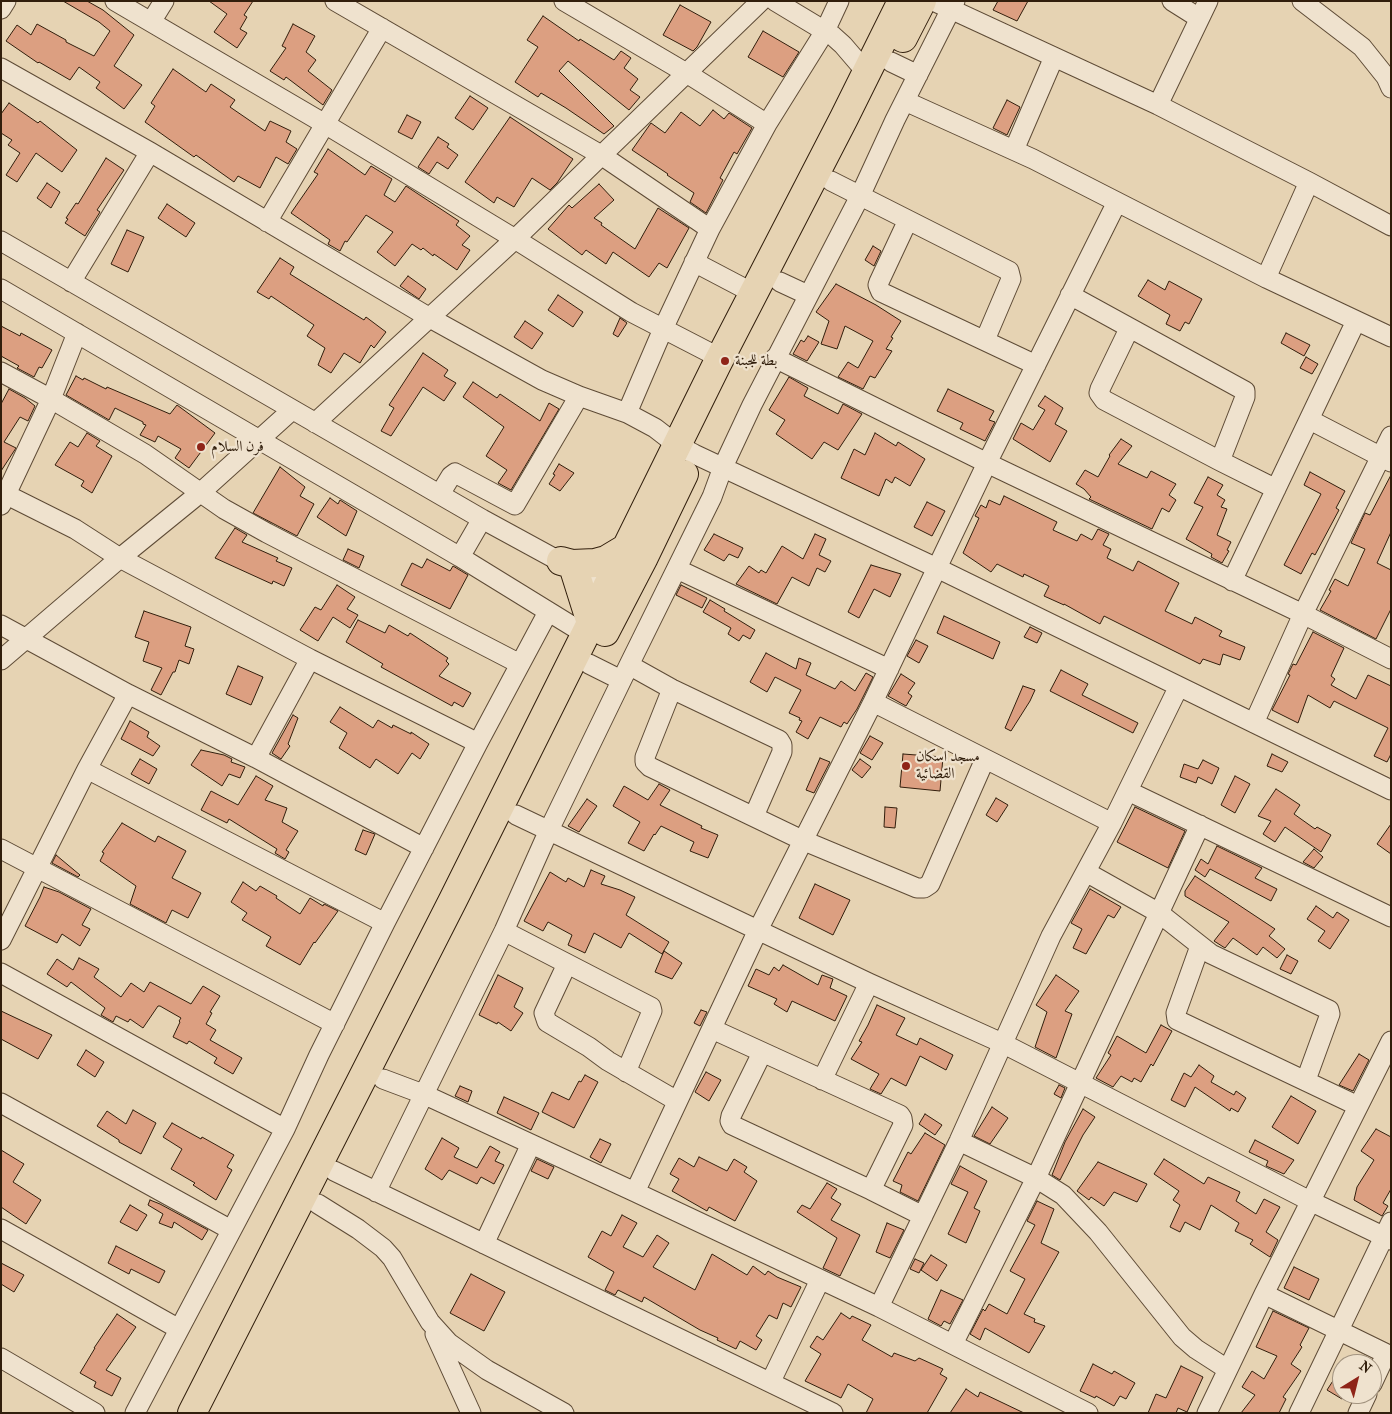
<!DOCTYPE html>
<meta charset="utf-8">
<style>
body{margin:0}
#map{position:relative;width:1392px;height:1414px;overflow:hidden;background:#e6d3b3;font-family:"IM FELL French Canon",serif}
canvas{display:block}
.frame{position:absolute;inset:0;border:2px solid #311e0c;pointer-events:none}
.north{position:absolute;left:1332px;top:1354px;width:50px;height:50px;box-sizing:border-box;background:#efe2ce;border:1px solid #a39480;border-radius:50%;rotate:36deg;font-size:14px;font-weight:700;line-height:20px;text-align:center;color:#311e0c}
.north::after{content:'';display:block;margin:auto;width:18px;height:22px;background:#8f2418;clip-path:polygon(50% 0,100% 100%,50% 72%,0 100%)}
</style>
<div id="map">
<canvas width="1392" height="1414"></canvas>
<div class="frame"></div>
<div class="north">N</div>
</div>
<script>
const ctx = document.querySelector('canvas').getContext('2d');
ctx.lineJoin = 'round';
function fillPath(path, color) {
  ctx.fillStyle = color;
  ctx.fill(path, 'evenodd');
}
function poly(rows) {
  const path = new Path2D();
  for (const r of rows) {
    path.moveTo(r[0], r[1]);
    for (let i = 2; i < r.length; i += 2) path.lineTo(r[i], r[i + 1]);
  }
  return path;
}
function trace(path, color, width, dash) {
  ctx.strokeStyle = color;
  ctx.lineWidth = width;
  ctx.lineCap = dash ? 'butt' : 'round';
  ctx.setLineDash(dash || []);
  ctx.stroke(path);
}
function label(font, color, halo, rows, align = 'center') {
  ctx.font = font + ' "IM FELL French Canon",Amiri,serif';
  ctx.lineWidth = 4.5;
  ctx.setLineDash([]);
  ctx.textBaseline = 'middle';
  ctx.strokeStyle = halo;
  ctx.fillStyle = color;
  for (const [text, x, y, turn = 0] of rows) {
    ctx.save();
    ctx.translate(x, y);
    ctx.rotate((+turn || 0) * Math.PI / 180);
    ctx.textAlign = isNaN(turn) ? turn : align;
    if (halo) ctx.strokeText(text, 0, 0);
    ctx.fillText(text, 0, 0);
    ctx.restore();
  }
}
const building = poly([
 [63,1,87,1,103,10,134,35,114,66,142,85,124,109,96,88,100,82,79,67,70,80,39,62,38,63,6,41,17,25,31,35,37,24,66,40,66,42,94,56,110,31,99,22,63,1],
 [209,1,253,1,244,15,247,17,240,29,247,33,237,48,214,32,227,14,209,1],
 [998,1,1028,1,1017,21,993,10,998,1],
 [680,5,711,22,697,47,693,51,663,35,680,5],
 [543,16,579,41,580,39,614,60,621,51,631,58,624,68,638,79,630,90,640,97,629,110,568,61,559,71,614,126,604,134,566,108,541,93,538,97,515,82,538,47,527,40,543,16],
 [293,24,315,36,306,52,316,60,308,71,332,90,323,105,286,77,284,80,270,71,286,48,282,46,293,24],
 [763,31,799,52,783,77,748,57,763,31],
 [173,69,206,92,211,84,235,100,230,107,265,131,270,121,291,131,286,142,297,149,288,164,276,157,260,188,238,176,234,182,196,155,194,157,145,122,155,106,151,103,173,69],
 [470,96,488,108,473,130,455,118,470,96],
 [1007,100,1020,107,1007,135,993,128,1007,100],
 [9,103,38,123,40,121,77,150,62,172,36,153,17,182,6,175,20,153,8,145,12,140,1,133,1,114,9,103],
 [713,110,724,119,729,113,752,128,737,154,734,152,720,178,723,180,706,213,690,202,694,193,667,175,668,174,632,150,651,123,665,133,681,112,700,126,713,110],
 [407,115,421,122,412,139,398,132,407,115],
 [510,117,573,159,557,183,550,190,532,178,514,207,497,197,494,203,465,182,510,117],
 [438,137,449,144,447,147,458,155,448,169,437,162,429,174,418,167,438,137],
 [328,149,365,175,371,166,392,179,384,195,395,202,406,186,459,221,456,225,470,236,462,245,470,250,457,270,434,254,433,256,423,248,421,250,412,244,395,266,377,252,393,232,366,215,347,242,345,241,340,251,328,244,330,240,291,213,318,174,314,172,328,149],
 [106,158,124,170,97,210,100,212,85,236,65,223,68,219,66,218,76,203,78,204,106,158],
 [47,183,60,192,51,208,37,198,47,183],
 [599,184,614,200,594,218,602,223,601,225,635,249,658,208,689,228,667,268,659,263,649,277,613,252,606,264,586,250,582,255,548,229,569,205,572,208,599,184],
 [167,204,195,223,186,237,158,218,167,204],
 [127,230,144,237,128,272,111,264,127,230],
 [873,246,881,251,874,266,865,260,873,246],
 [280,258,294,267,290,274,364,320,366,317,386,332,374,348,371,345,360,363,344,353,331,373,318,365,325,348,307,336,314,325,271,296,269,299,257,292,280,258],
 [408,276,426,289,419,299,400,286,408,276],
 [1148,280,1165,290,1169,281,1202,299,1189,324,1185,322,1180,331,1166,324,1170,315,1138,296,1148,280],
 [836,284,876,305,901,321,891,337,893,338,886,349,892,351,875,378,870,376,863,389,838,377,848,362,858,368,873,341,845,326,837,349,821,344,829,321,816,312,836,284],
 [558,295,583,312,573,327,548,310,558,295],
 [620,318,627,323,618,337,613,334,620,318],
 [525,321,543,333,532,349,514,337,525,321],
 [1,326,20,336,21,333,52,350,42,368,39,367,34,377,17,368,19,366,1,356,1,326],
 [1286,333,1310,345,1304,356,1281,343,1286,333],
 [808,336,819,342,807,361,793,354,801,340,804,342,808,336],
 [423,353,448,370,444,376,456,383,444,401,423,387,391,436,381,431,394,408,389,405,423,353],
 [1306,357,1318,364,1312,374,1300,368,1306,357],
 [76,376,83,380,84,378,106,389,107,387,170,414,177,405,215,433,189,468,175,458,181,449,158,436,155,442,140,435,146,425,143,424,143,422,115,408,109,420,66,395,76,376],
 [789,377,808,388,804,396,838,414,843,404,862,414,838,450,824,442,812,459,776,434,785,420,769,410,789,377],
 [473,382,497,398,500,394,540,421,549,403,559,409,511,490,498,483,507,470,486,456,504,427,463,397,473,382],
 [9,389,25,398,35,406,28,421,20,417,4,442,16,448,1,471,1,404,9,389],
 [948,389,994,411,989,420,995,422,985,441,960,429,963,423,937,411,948,389],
 [1045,396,1063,408,1055,424,1067,431,1050,462,1013,439,1021,423,1033,430,1045,410,1038,406,1045,396],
 [87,433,100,441,96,446,112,456,92,493,81,486,84,481,55,465,70,442,78,447,87,433],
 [875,433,896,446,898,442,925,459,910,486,895,477,892,483,886,479,879,496,841,478,854,449,865,455,875,433],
 [1121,439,1132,446,1118,464,1147,478,1151,471,1176,484,1169,495,1176,500,1169,512,1162,508,1152,529,1089,499,1091,497,1084,489,1076,484,1085,470,1098,477,1110,456,1109,455,1121,439],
 [559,464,574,473,560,491,549,484,555,475,553,474,559,464],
 [280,467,305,487,300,496,314,504,297,536,253,513,280,467],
 [1310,472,1345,491,1336,508,1339,510,1315,555,1312,553,1301,574,1284,565,1321,494,1304,485,1310,472],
 [1391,475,1391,532,1377,563,1391,570,1391,609,1376,639,1320,610,1331,591,1329,590,1335,579,1348,586,1365,549,1351,543,1365,513,1370,515,1391,475],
 [1208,477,1223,485,1217,495,1225,500,1221,507,1227,509,1217,535,1231,542,1227,550,1229,551,1222,563,1211,557,1212,554,1186,539,1203,507,1194,503,1208,477],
 [1004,496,1057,522,1053,530,1077,541,1081,534,1092,540,1098,529,1109,534,1103,545,1111,549,1107,558,1133,571,1138,561,1179,583,1165,611,1192,624,1195,617,1222,631,1219,636,1245,647,1240,660,1223,654,1220,665,1203,659,1200,664,1104,616,1100,624,1064,604,1064,605,1044,596,1049,586,1024,574,1023,577,997,564,991,572,963,553,979,518,975,516,981,505,986,508,989,500,1000,505,1004,496],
 [330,498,338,504,340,500,357,511,346,536,317,517,330,498],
 [927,502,945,511,932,536,914,527,927,502],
 [235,528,247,535,242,542,278,558,276,561,292,568,284,586,273,581,272,584,215,558,235,528],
 [714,534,743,548,738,558,729,554,724,561,704,550,714,534],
 [815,534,826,539,819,555,831,561,825,572,817,568,809,586,792,577,777,604,736,584,749,566,759,573,761,570,766,573,782,546,803,559,815,534],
 [348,549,364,556,359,568,343,560,348,549],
 [427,559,450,571,453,566,468,575,450,609,401,585,412,563,422,568,427,559],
 [871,565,901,574,890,597,874,589,859,618,848,612,871,565],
 [337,585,355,597,347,609,358,615,350,628,333,617,318,641,300,630,315,607,321,610,337,585],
 [681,585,707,598,702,608,676,595,681,585],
 [710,600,725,609,724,611,755,630,750,639,743,635,739,641,728,634,731,628,703,612,710,600],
 [144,611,191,627,185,646,194,649,189,664,179,660,175,672,173,672,161,695,151,690,162,668,143,661,149,642,135,637,144,611],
 [944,616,1000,642,993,659,937,633,944,616],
 [358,620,385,633,389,625,408,636,410,633,448,658,446,661,449,664,439,676,471,693,463,707,454,702,452,706,381,667,383,664,346,642,358,620],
 [1030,627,1042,633,1037,643,1024,637,1030,627],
 [1313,632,1344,648,1331,676,1335,679,1331,685,1356,699,1368,675,1391,686,1391,754,1387,762,1374,756,1388,728,1334,701,1330,708,1308,695,1298,723,1272,710,1290,675,1288,674,1293,664,1296,665,1313,632],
 [916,640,928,646,919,663,907,656,916,640],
 [766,653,796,669,799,658,811,663,806,675,835,689,841,681,855,691,866,673,873,677,857,709,847,724,844,722,841,727,820,717,808,739,796,732,802,721,799,720,800,718,789,713,801,690,775,677,767,692,750,682,766,653],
 [238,666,263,677,251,705,226,694,238,666],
 [1061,670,1088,684,1082,695,1138,723,1133,733,1050,691,1061,670],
 [901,674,915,683,908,693,912,696,906,706,888,696,901,674],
 [1023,686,1035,690,1030,701,1011,731,1005,728,1023,686],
 [340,707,373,728,378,720,392,728,393,725,411,734,411,732,429,744,420,759,412,753,398,774,376,759,370,768,339,748,347,733,330,722,340,707],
 [293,715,298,718,288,744,290,746,281,759,272,753,293,715],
 [130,721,149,732,147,737,160,746,153,756,121,739,130,721],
 [870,736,883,743,872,760,860,753,870,736],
 [201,750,224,755,232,759,231,762,245,767,240,778,229,774,222,786,191,765,201,750],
 [903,754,943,757,940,791,900,787,903,754],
 [1272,754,1288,762,1282,772,1267,766,1272,754],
 [820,758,830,762,814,793,806,790,820,758],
 [140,759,157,769,149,784,131,774,140,759],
 [860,759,871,767,862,778,852,770,860,759],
 [1203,760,1219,768,1212,784,1198,777,1196,783,1180,777,1184,764,1198,769,1203,760],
 [256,776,273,786,265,800,287,808,282,822,298,831,286,850,289,852,285,859,275,853,277,849,229,819,227,823,201,810,211,791,238,805,256,776],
 [1235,776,1250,784,1235,813,1221,805,1235,776],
 [659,784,670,790,660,805,702,826,701,828,718,835,708,858,690,851,694,842,661,826,655,835,654,834,644,851,628,843,640,822,613,806,624,786,648,800,659,784],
 [1276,789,1300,805,1294,814,1315,829,1317,827,1331,835,1321,852,1285,827,1275,842,1263,834,1271,821,1258,816,1276,789],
 [996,798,1008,805,997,822,986,815,996,798],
 [587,799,597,806,579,832,568,826,587,799],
 [885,807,897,808,895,828,884,827,885,807],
 [1135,807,1185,831,1168,868,1117,842,1135,807],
 [122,823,155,842,158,836,186,851,172,878,201,893,188,918,172,910,166,923,130,904,136,886,100,861,104,853,102,852,122,823],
 [1391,824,1391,854,1377,844,1391,824],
 [363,830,375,834,366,855,355,850,363,830],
 [1217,846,1262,868,1255,878,1277,889,1271,901,1210,869,1205,877,1195,870,1201,859,1208,864,1217,846],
 [1314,849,1323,857,1314,868,1303,862,1314,849],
 [56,855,80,875,78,877,52,863,56,855],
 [591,870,605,876,601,884,620,890,635,897,626,915,669,942,662,954,629,933,621,948,594,933,585,953,568,945,572,935,548,922,543,931,524,921,550,872,566,882,568,878,584,887,591,870],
 [1195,876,1275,929,1269,936,1285,949,1277,958,1263,947,1257,955,1233,938,1225,948,1214,941,1229,922,1185,896,1185,891,1195,876],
 [243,882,256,891,260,886,277,896,276,898,300,914,310,898,323,906,324,904,338,911,315,943,314,942,300,965,266,946,271,937,242,920,247,913,231,902,243,882],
 [815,884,850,900,833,935,799,918,815,884],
 [44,887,59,892,91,909,82,925,90,929,80,946,62,934,57,943,25,926,40,897,44,887],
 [1090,889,1121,907,1114,918,1108,915,1086,954,1073,948,1082,929,1071,923,1090,889],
 [1316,906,1333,918,1337,912,1349,920,1330,949,1318,941,1325,931,1307,919,1316,906],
 [664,951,682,963,672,979,655,972,664,951],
 [1287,955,1298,961,1291,974,1280,969,1287,955],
 [79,958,99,969,94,977,121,997,131,983,144,992,150,982,191,1004,203,986,220,996,210,1012,212,1013,206,1024,216,1030,210,1040,242,1058,233,1074,214,1063,217,1058,189,1041,187,1044,173,1037,180,1022,179,1021,181,1018,160,1006,158,1006,143,1028,130,1019,128,1022,116,1016,113,1022,101,1015,105,1008,71,982,67,987,47,974,57,959,73,970,79,958],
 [783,965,818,985,822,975,833,979,830,988,847,996,835,1021,792,1001,787,1012,774,1004,777,999,748,986,756,969,769,975,774,967,779,971,783,965],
 [498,975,523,988,514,1007,523,1013,511,1031,498,1022,497,1024,479,1015,498,975],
 [1056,975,1079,991,1065,1011,1072,1014,1056,1058,1035,1047,1047,1012,1036,1005,1056,975],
 [877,1005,905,1018,896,1035,917,1045,920,1038,953,1055,946,1070,920,1056,906,1086,891,1078,881,1094,870,1089,879,1074,851,1059,862,1042,859,1041,868,1025,877,1005],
 [701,1010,707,1012,700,1026,694,1023,701,1010],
 [1,1011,52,1035,38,1059,1,1039,1,1011],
 [1161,1025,1172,1031,1153,1066,1151,1064,1141,1082,1134,1078,1132,1082,1121,1076,1113,1087,1096,1078,1111,1055,1108,1053,1117,1036,1146,1053,1161,1025],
 [86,1050,104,1062,95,1077,77,1065,86,1050],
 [1359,1054,1369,1060,1353,1091,1339,1085,1359,1054],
 [1199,1065,1214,1076,1211,1082,1234,1095,1236,1091,1246,1098,1238,1112,1231,1108,1230,1111,1195,1087,1185,1107,1171,1100,1184,1073,1191,1077,1199,1065],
 [706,1072,721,1080,709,1101,695,1092,706,1072],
 [585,1075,598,1082,574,1128,542,1112,552,1092,569,1100,579,1081,581,1082,585,1075],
 [1059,1085,1065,1088,1061,1098,1054,1094,1059,1085],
 [460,1086,472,1091,468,1102,455,1096,460,1086],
 [1291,1096,1316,1111,1298,1144,1272,1127,1291,1096],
 [504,1097,539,1113,531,1130,497,1113,504,1097],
 [992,1107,1008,1118,990,1144,974,1136,992,1107],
 [1083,1109,1095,1117,1083,1135,1060,1180,1052,1175,1065,1142,1083,1109],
 [133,1110,156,1123,141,1154,119,1142,119,1140,97,1126,107,1111,126,1124,133,1110],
 [925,1114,942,1125,935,1135,919,1124,925,1114],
 [172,1123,201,1139,202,1137,234,1155,227,1167,232,1170,216,1200,193,1185,195,1183,171,1169,182,1149,163,1137,172,1123],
 [1376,1129,1391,1137,1391,1189,1383,1203,1388,1206,1382,1216,1354,1200,1357,1187,1374,1160,1361,1151,1376,1129],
 [925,1133,945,1145,918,1201,900,1192,902,1185,893,1181,908,1152,911,1154,925,1133],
 [442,1138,459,1148,454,1157,477,1168,490,1146,500,1152,495,1161,504,1165,494,1184,481,1177,477,1184,449,1170,442,1180,425,1169,442,1138],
 [600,1139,611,1144,601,1163,590,1157,600,1139],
 [1255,1140,1294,1160,1284,1174,1266,1166,1268,1161,1249,1152,1255,1140],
 [1,1150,24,1164,13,1182,41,1200,26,1224,1,1207,1,1150],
 [699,1157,727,1171,734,1159,747,1167,744,1172,757,1181,735,1221,709,1207,707,1211,672,1191,679,1179,670,1174,679,1158,694,1167,699,1157],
 [537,1159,554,1167,548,1179,531,1171,537,1159],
 [1164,1159,1204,1184,1208,1177,1240,1192,1236,1201,1256,1214,1264,1199,1280,1207,1266,1232,1278,1240,1270,1257,1250,1244,1253,1240,1235,1231,1239,1223,1211,1205,1200,1230,1185,1222,1180,1232,1170,1227,1180,1205,1173,1200,1179,1191,1154,1174,1164,1159],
 [1098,1162,1147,1184,1137,1202,1114,1192,1104,1206,1091,1197,1089,1200,1077,1191,1098,1162],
 [960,1166,987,1181,974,1208,980,1211,966,1243,948,1234,968,1192,951,1184,960,1166],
 [827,1183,837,1189,831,1198,841,1204,831,1220,860,1235,840,1276,823,1268,837,1238,797,1212,802,1205,810,1209,827,1183],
 [150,1200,160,1204,208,1230,202,1240,174,1222,172,1228,159,1223,163,1214,148,1205,150,1200],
 [1037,1201,1054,1209,1041,1243,1059,1252,1024,1314,1035,1319,1034,1322,1045,1326,1029,1353,985,1328,980,1340,970,1334,983,1309,985,1311,989,1304,1007,1314,1025,1279,1010,1271,1035,1225,1027,1221,1037,1201],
 [130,1205,147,1215,137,1231,120,1222,130,1205],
 [622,1215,637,1223,623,1247,643,1257,657,1235,669,1243,653,1267,695,1290,712,1254,747,1275,753,1266,765,1275,768,1271,777,1277,801,1287,791,1307,783,1303,777,1319,769,1315,756,1336,762,1340,756,1350,740,1341,736,1349,717,1340,718,1338,700,1330,644,1297,642,1302,618,1290,615,1295,605,1290,614,1272,588,1257,602,1231,611,1236,622,1215],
 [887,1223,904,1230,890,1258,876,1252,887,1223],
 [116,1246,165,1271,159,1283,131,1269,129,1274,108,1263,116,1246],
 [931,1255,947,1265,937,1281,921,1270,931,1255],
 [915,1259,924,1263,919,1273,910,1269,915,1259],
 [1,1263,24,1275,14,1292,1,1284,1,1263],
 [1294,1267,1319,1279,1309,1300,1284,1288,1294,1267],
 [471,1274,505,1292,484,1331,450,1313,471,1274],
 [941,1290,963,1300,950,1324,944,1321,941,1326,928,1319,941,1290],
 [1273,1311,1309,1328,1300,1345,1302,1347,1291,1364,1301,1371,1283,1397,1286,1399,1279,1413,1241,1413,1255,1395,1242,1387,1252,1371,1264,1379,1277,1356,1256,1347,1273,1311],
 [841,1313,850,1319,852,1316,871,1325,862,1340,892,1357,894,1353,915,1361,919,1358,943,1369,940,1374,947,1378,927,1413,866,1413,873,1399,848,1384,841,1398,805,1381,821,1354,810,1347,817,1336,823,1340,841,1313],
 [117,1314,136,1327,106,1370,121,1378,112,1396,94,1387,96,1382,80,1373,95,1348,94,1348,117,1314],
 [1093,1364,1112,1374,1114,1371,1135,1383,1126,1399,1120,1396,1114,1406,1096,1396,1095,1398,1080,1391,1093,1364],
 [1181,1366,1203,1377,1187,1412,1178,1408,1176,1413,1148,1413,1156,1394,1166,1398,1181,1366],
 [1342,1367,1342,1399,1327,1390,1342,1367],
 [966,1389,978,1397,980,1392,1024,1413,950,1413,966,1389]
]);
fillPath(building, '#dc9f81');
trace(building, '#311e0c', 1);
const minor = poly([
 [115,1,325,124,515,239,631,312,720,358],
 [335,1,601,155,710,229],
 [564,1,688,74,767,124],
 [775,1,833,36,843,45,867,73],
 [933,1,1158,105,1309,182,1391,226],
 [1172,1,1199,18],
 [1302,1,1362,47,1386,77,1391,88],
 [1,9,6,1],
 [151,22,164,1],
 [891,62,918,75],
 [1,68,150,152,430,318,542,380,579,396,627,413,655,428,677,445,694,454,937,568,1391,790],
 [905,101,1033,159,1266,278,1391,337],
 [1158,105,1208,1],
 [1014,150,1054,57],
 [831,181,1009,271,1011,279,985,340],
 [908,220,879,282,878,285,881,292,1036,365],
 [267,222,382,28],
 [1,241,482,519,616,592],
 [694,262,753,293],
 [1266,278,1309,182],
 [71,282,150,152],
 [780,282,808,295],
 [1,289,460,557,585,634],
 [1070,295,1245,391,1245,397,1220,461],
 [1129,329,1100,389,1099,393,1104,400,1220,461,1276,489],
 [775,358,987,463,1303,614,1391,659],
 [1,372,51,399,145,454,224,509,267,533,520,664],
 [627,413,663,329,710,229,767,124,825,31,839,1],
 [1310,420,1391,462],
 [315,423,515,239,761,1],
 [1,492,75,529,120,558,310,659,478,743],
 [440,494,451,476,455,473,515,505,579,396],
 [1,505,51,399,77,333],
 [460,557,482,519],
 [677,569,889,669],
 [1232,581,1356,321],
 [1,625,128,694,87,769,1,940],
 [1,660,120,558,200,493,292,410],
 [589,664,621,680],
 [629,665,672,689,779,740,782,745,782,752,754,816],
 [672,689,645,757,645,762,650,767,802,840,917,888,924,888,930,884,985,759],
 [128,694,256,758,424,848],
 [873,702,1112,823],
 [1254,723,1303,614,1391,436],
 [256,758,310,659],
 [87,769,385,923],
 [1128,791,1391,917],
 [516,815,869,983,1002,1043,1310,1201,1391,1240],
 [1,849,335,1024],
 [1086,872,1159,913,1211,954,1329,1010,1330,1014,1306,1080],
 [504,931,651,1007,652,1011,626,1072],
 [1200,946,1176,1013,1177,1020,1358,1106],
 [567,964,544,1013,547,1022,589,1047,608,1061,677,1101],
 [1,973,285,1129],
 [712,1029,900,1115,902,1118,903,1125,871,1190],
 [762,1053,731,1116,730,1121,732,1125,871,1190,923,1216],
 [383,1079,423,1094,635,1192,879,1307,1088,1413],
 [822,1080,869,983],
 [1,1103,231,1230],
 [959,1141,1036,1178,1063,1195,1098,1232,1182,1337,1196,1349,1227,1369],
 [334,1171,833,1413],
 [376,1192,504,931,549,830,629,665,712,497,723,467,752,405,860,196,895,120,955,1],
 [635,1192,758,930,873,702,987,463,1117,202],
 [318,1204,358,1229,383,1248,392,1258,430,1322,449,1343,487,1370,564,1413],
 [1,1229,179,1329],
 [484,1244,531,1144],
 [1264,1294,1391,1356],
 [879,1307,959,1141,1051,936,1112,823,1178,688],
 [435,1334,471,1413],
 [953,1344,1036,1178,1200,825],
 [1,1358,95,1413],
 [771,1381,820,1280],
 [1372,1384,1386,1354],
 [135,1413,285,1129,319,1055,385,923,478,743,548,612],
 [1207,1413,1264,1294,1391,1041],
 [1299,1413,1391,1222],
 [1358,1413,1367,1394]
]);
const highway = poly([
 [903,38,922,1],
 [561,561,572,564,595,563,606,560,626,548],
 [574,569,591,623],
 [605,632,644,557,684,474],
 [192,1413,453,900,591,623,607,587,717,364,844,118,902,1]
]);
trace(minor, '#5e4b36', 21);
trace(highway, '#311e0c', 30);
trace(minor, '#efe2ce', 19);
trace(highway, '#e6d3b3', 28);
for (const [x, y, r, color] of [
 [725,361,5,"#8f2418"],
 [201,447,5,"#8f2418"],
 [906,766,5,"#8f2418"]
]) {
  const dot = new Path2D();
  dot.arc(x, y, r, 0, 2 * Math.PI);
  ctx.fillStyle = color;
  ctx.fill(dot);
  trace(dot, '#efe2ce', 2);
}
label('15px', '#311e0c', '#efe2ce', [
 ["بطة للجبنة",735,361],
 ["فرن السلام",211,447],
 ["مسجد اسكان",916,757],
 ["القضائية",916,774]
], 'left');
</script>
